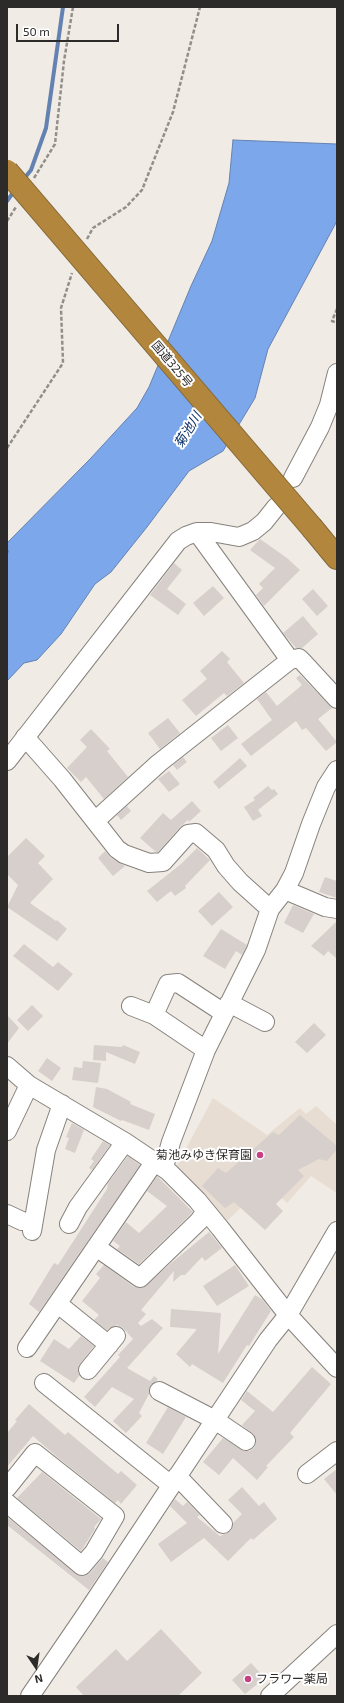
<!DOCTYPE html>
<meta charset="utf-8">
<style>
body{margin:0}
#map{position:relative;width:344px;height:1703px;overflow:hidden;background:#f0ebe4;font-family:"Exo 2",sans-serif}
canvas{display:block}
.frame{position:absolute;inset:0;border:8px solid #2d2b29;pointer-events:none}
.north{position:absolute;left:16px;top:1647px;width:40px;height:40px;-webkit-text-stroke:3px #fff;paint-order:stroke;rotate:167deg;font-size:11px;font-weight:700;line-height:16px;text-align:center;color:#2d2b29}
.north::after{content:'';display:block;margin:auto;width:14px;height:18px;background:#2d2b29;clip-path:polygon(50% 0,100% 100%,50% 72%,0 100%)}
.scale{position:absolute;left:16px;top:24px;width:103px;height:18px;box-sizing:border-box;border:2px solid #2d2b29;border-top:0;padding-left:5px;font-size:12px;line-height:14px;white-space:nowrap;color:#2d2b29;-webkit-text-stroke:3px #fff;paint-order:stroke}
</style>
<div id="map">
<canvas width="344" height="1703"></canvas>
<div class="frame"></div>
<div class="north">N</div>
<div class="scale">50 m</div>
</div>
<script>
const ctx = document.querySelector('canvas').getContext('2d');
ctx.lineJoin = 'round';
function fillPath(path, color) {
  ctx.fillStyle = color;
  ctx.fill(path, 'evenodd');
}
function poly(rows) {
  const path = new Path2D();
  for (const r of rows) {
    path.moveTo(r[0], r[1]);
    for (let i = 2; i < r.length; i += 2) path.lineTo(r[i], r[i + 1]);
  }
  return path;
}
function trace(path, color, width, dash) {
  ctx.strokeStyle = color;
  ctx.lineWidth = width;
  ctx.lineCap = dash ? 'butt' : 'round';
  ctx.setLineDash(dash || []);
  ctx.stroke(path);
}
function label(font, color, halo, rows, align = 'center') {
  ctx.font = font + ' "Exo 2","Noto Sans JP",sans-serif';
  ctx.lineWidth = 4;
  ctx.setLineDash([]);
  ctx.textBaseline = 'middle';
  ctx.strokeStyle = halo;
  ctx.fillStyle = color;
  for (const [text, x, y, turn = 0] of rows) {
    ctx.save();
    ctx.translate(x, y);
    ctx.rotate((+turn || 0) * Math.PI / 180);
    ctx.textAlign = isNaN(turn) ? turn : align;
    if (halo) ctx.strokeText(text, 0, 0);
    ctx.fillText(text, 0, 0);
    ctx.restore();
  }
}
fillPath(poly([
 [213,1098,267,1135,300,1108,306,1114,316,1106,337,1125,337,1193,311,1176,287,1203,266,1183,220,1228,172,1175]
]), '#e7ddd2');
const water = poly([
 [233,140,337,144,337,221,268,349,255,398,223,451,189,471,147,527,111,572,95,584,61,634,37,660,24,663,7,681,7,554,9,551,7,551,7,543,91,458,137,408,149,387,191,286,212,241,229,183,233,140]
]);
fillPath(water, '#7ca7eb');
trace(water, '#6482b1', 1);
trace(poly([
 [23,180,31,170,46,128,63,7],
 [7,201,15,190]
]), '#6482b1', 4);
fillPath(poly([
 [260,539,287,558,300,570,264,606,256,595,263,588,259,584,275,568,250,550],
 [174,563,182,570,167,589,186,604,178,615,150,595],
 [213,586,224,598,204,616,193,603],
 [313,589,328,606,317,616,302,599],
 [303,616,318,634,302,648,296,648,283,633],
 [222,651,230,659,227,662,244,683,227,696,224,693,196,716,182,700,207,679,200,671],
 [300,675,332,708,318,719,337,742,326,751,306,728,302,730,296,721,251,756,241,744,272,720,257,699,266,692,277,706,302,685,296,678],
 [168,718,180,733,160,749,148,733],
 [228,725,238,738,221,751,211,738],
 [91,729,110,749,107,751,128,777,104,799,86,777,81,782,67,768,87,747,80,740],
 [183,757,187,762,177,770,173,765],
 [240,758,247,766,219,789,213,782],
 [169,771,180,784,169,792,158,779],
 [268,786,272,790,274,789,278,794,258,810,262,816,253,821,244,807,255,800,253,798],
 [192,801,201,811,189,822,188,820,180,827,158,852,156,852,140,838,163,813,171,820],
 [127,806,131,811,121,820,117,815],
 [26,838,45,856,38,863,53,879,30,903,56,921,57,920,67,929,57,941,7,907,18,885,7,874,7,857],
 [197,848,210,860,185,886,186,888,175,896,171,891,157,902,147,891,181,864],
 [105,851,111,858,125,866,113,876,98,858],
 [325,877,337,881,337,898,319,892],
 [219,892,233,907,212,926,198,911],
 [293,905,314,914,303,933,284,923],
 [337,921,337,959,328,951,324,956,311,946],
 [221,929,247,945,242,955,236,951,225,969,203,956],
 [24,944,53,967,58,962,73,974,58,991,13,956],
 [32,1005,43,1016,28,1031,17,1020],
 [7,1015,19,1028,7,1044],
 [314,1023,326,1035,307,1053,295,1042],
 [94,1045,122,1047,123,1045,140,1052,135,1064,106,1052,106,1061,93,1060],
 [47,1058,61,1068,52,1081,38,1071],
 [83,1061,101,1063,98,1083,72,1080,74,1067,82,1068],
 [96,1087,107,1089,131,1102,130,1104,155,1114,149,1130,122,1120,121,1121,93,1107],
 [300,1115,337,1146,337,1149,327,1161,319,1159,298,1170,304,1176,276,1204,283,1211,265,1230,234,1202,225,1208,202,1186,218,1168,226,1173,273,1132,279,1135],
 [72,1123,84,1130,75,1153,65,1149,69,1138,66,1137],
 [103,1141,110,1145,92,1170,89,1168,94,1161,91,1159],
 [128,1156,140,1165,39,1312,29,1304,54,1263,58,1265,107,1189,108,1183],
 [157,1176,193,1212,139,1264,117,1249,120,1246,113,1241,126,1222,139,1233,167,1206,147,1191],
 [209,1232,222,1248,205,1261,202,1257,185,1275,181,1275,173,1282,174,1271,141,1310,146,1314,138,1323,141,1326,152,1319,163,1328,127,1368,150,1381,154,1376,158,1379,150,1387,149,1394,139,1413,142,1416,126,1433,113,1421,134,1399,112,1387,95,1407,84,1397,120,1357,118,1355,133,1339,123,1328,117,1325,107,1330,94,1320,99,1315,82,1301,100,1278,96,1274,104,1265,134,1287,143,1288,170,1264],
 [235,1265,249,1286,217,1306,203,1286],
 [255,1295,263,1300,271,1311,249,1346,247,1345,223,1383,192,1364,190,1367,176,1354,197,1329,170,1327,171,1309,221,1313,218,1354],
 [81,1336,94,1346,80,1364,78,1369,79,1376,74,1383,40,1361,54,1339,69,1349],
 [312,1367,331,1384,290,1433,294,1437,266,1466,268,1467,257,1480,233,1458,219,1475,203,1462,223,1438,245,1451,250,1451,255,1447,256,1441,255,1436,242,1425,255,1411,241,1400,247,1391,273,1412],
 [29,1404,65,1435,68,1432,118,1474,121,1471,137,1485,121,1504,118,1500,115,1503,56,1456,33,1436,7,1467,7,1433,17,1421,15,1420],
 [168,1407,186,1417,163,1454,146,1443],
 [337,1469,337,1495,324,1479],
 [42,1472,101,1519,94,1527,95,1529,81,1551,17,1498],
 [242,1487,259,1506,264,1502,277,1519,253,1540,251,1538,228,1561,204,1538,171,1562,158,1544,187,1523,170,1506,175,1499,183,1506,187,1502,200,1515,197,1517,220,1536,231,1531,233,1523,242,1514,228,1500],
 [7,1517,80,1576,85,1576,90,1573,103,1558,108,1562,89,1590,7,1525],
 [161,1629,202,1673,178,1696,84,1696,76,1687,116,1649,127,1661],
 [251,1663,265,1678,245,1694,232,1680]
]), '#d7cfcb');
const minor = poly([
 [293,478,320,427,329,405,337,373],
 [197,532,290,660],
 [25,737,62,779,117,849,124,854,149,863,163,862,188,834,196,833,216,850,226,866,240,882,270,909],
 [7,761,178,541,186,536,197,532,211,532,239,537,253,531,264,522,276,507],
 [95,821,159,763,290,660,299,658,303,662,337,699],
 [285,890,325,907,337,909],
 [229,1003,265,1022],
 [131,1006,154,1015,206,1050],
 [154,1015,168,984,178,983,224,1013],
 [7,1066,29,1085,125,1142,168,1171,197,1200,220,1228,288,1315,337,1368],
 [7,1131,29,1085],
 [164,1167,171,1142,206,1050,256,950,270,909,285,890,294,873,311,824,326,787,337,770],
 [7,1214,22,1221],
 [69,1224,78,1207,125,1142],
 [32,1231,46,1150,62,1104],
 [96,1247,140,1278,199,1221,206,1211],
 [58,1304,109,1345],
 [27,1348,155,1161],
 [88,1370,116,1336],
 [44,1383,171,1485],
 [159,1391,215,1420,246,1441],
 [307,1474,337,1451],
 [177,1476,223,1524],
 [7,1488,35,1453,115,1516,94,1552,82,1566,7,1503],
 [30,1696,86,1614,268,1340,288,1315,337,1231],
 [270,1696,337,1634]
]);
const highway = poly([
 [313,529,337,558]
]);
trace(minor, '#87827d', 20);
trace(highway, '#836736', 24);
trace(poly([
 [34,178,55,144,64,61,73,7],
 [7,221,16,207],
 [87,239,93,228,126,207,142,190,173,112,200,7],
 [337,309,332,321,337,323],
 [7,448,63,363,61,308,72,273]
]), '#928f8a', 2.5, [4, 2]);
trace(minor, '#fff', 18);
trace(highway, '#b2873d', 22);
const highwayBridge = poly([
 [7,171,313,529]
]);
trace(highwayBridge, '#836736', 24, []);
trace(highwayBridge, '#b2873d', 22);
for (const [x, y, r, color] of [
 [260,1155,4,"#c54184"],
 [248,1679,4,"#c54184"]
]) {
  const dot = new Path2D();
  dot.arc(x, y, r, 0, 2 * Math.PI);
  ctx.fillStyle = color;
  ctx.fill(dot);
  trace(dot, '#fff', 1.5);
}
label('12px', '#2d2b29', '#fff', [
 ["国道325号",172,364,50]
]);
label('12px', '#2d2b29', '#fff', [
 ["菊池みゆき保育園",252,1155],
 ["フラワー薬局",256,1679,"left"]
], 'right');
label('italic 13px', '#072e69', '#fff', [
 ["菊池川",188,430,-58]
]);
</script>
